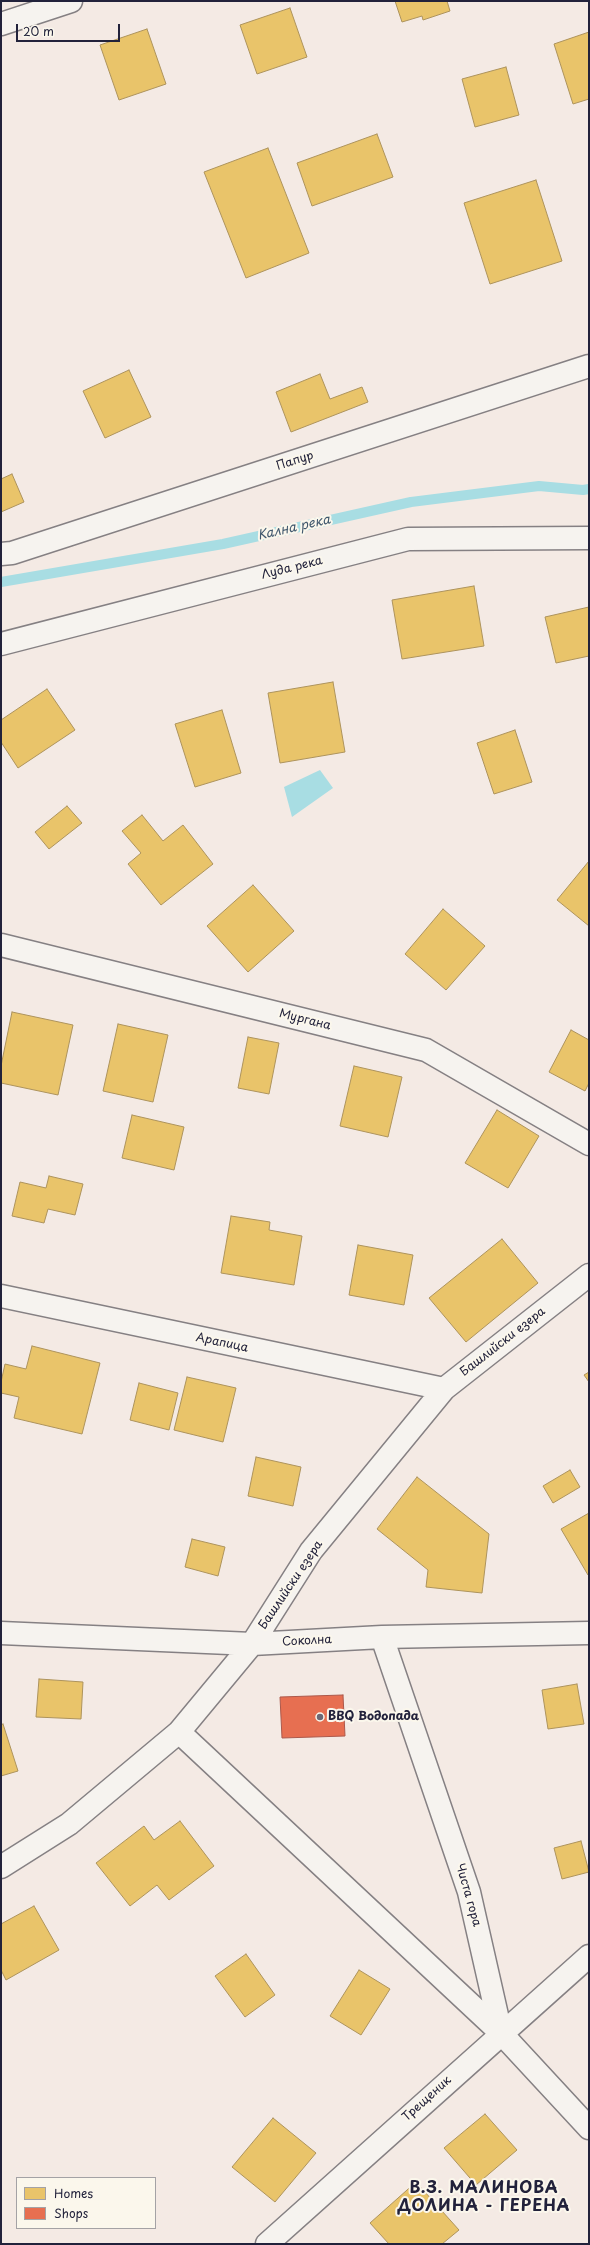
<!DOCTYPE html>
<meta charset="utf-8">
<style>
body{margin:0}
#map{position:relative;width:590px;height:2245px;overflow:hidden;background:#f4eae4;font-family:"Playpen Sans",sans-serif}
canvas{display:block}
.frame{position:absolute;inset:0;border:2px solid #22223b;pointer-events:none}
.legend{position:absolute;left:16px;top:2177px;width:140px;height:52px;box-sizing:border-box;background:#fbf7ec;border:1px solid #a4a2a5;margin:0;padding:5px 7px;list-style:none;font-size:12px;color:#22223b}
.legend li{display:flex;align-items:center;gap:8px;height:20px}
.legend b{width:20px;border:1px solid #a4a2a5}
.scale{position:absolute;left:16px;top:24px;width:104px;height:18px;box-sizing:border-box;border:2px solid #22223b;border-top:0;padding-left:5px;font-size:12px;line-height:14px;white-space:nowrap;color:#22223b;-webkit-text-stroke:3px #fbf7ec;paint-order:stroke}
</style>
<div id="map">
<canvas width="590" height="2245"></canvas>
<div class="frame"></div>
<ul class="legend">
<li><b style="height:11px;background:#e9c46a"></b>Homes</li>
<li><b style="height:11px;background:#e76f51"></b>Shops</li>
</ul>
<div class="scale">20 m</div>
</div>
<script>
const ctx = document.querySelector('canvas').getContext('2d');
ctx.lineJoin = 'round';
function fillPath(path, color) {
  ctx.fillStyle = color;
  ctx.fill(path, 'evenodd');
}
function poly(rows) {
  const path = new Path2D();
  for (const r of rows) {
    path.moveTo(r[0], r[1]);
    for (let i = 2; i < r.length; i += 2) path.lineTo(r[i], r[i + 1]);
  }
  return path;
}
function trace(path, color, width, dash) {
  ctx.strokeStyle = color;
  ctx.lineWidth = width;
  ctx.lineCap = dash ? 'butt' : 'round';
  ctx.setLineDash(dash || []);
  ctx.stroke(path);
}
function label(font, color, halo, rows, align = 'center') {
  ctx.font = font + ' "Playpen Sans",sans-serif';
  ctx.lineWidth = 4;
  ctx.setLineDash([]);
  ctx.textBaseline = 'middle';
  ctx.strokeStyle = halo;
  ctx.fillStyle = color;
  for (const [text, x, y, turn = 0] of rows) {
    ctx.save();
    ctx.translate(x, y);
    ctx.rotate((+turn || 0) * Math.PI / 180);
    ctx.textAlign = isNaN(turn) ? turn : align;
    if (halo) ctx.strokeText(text, 0, 0);
    ctx.fillText(text, 0, 0);
    ctx.restore();
  }
}
fillPath(poly([
 [320,770,333,788,292,817,284,787]
]), '#a8dde3');
const homes = poly([
 [395,1,447,1,450,11,423,20,422,16,402,22,395,1],
 [290,8,307,57,257,74,240,25,290,8],
 [147,29,166,84,119,100,100,45,147,29],
 [589,32,589,99,573,104,554,44,589,32],
 [506,67,519,115,475,127,462,79,506,67],
 [377,134,393,177,312,206,297,163,377,134],
 [268,148,309,253,246,278,204,172,268,148],
 [536,180,562,261,490,284,464,203,536,180],
 [129,370,151,417,105,438,83,391,129,370],
 [320,374,330,399,362,387,368,402,291,432,276,392,320,374],
 [12,474,24,502,1,512,1,479,12,474],
 [474,586,484,646,402,659,392,600,474,586],
 [589,607,589,656,556,663,545,617,589,607],
 [333,682,345,752,280,763,268,693,333,682],
 [47,689,75,730,18,768,1,742,1,720,47,689],
 [222,710,241,773,195,787,175,724,222,710],
 [515,730,532,782,494,794,477,743,515,730],
 [67,806,82,823,49,849,35,832,67,806],
 [142,815,163,841,183,825,213,864,161,905,128,864,141,853,122,831,142,815],
 [589,861,589,926,557,900,589,861],
 [253,885,294,931,248,972,207,926,253,885],
 [443,909,485,946,446,990,405,954,443,909],
 [12,1012,73,1025,58,1095,1,1083,1,1066,12,1012],
 [118,1024,168,1035,153,1102,103,1091,118,1024],
 [571,1030,589,1040,589,1083,585,1091,549,1072,571,1030],
 [248,1037,279,1043,269,1094,238,1088,248,1037],
 [354,1066,402,1077,388,1137,340,1126,354,1066],
 [497,1110,539,1136,508,1188,465,1163,497,1110],
 [132,1115,184,1127,174,1170,122,1158,132,1115],
 [49,1176,83,1184,75,1215,48,1209,44,1223,12,1216,20,1182,46,1188,49,1176],
 [231,1216,270,1222,269,1230,302,1236,294,1285,221,1273,231,1216],
 [502,1239,538,1283,466,1342,429,1298,502,1239],
 [358,1245,413,1255,404,1305,349,1295,358,1245],
 [32,1346,100,1363,82,1434,14,1418,19,1397,1,1393,1,1382,5,1364,26,1369,32,1346],
 [589,1372,589,1382,584,1375,589,1372],
 [187,1377,236,1388,223,1442,174,1430,187,1377],
 [139,1383,178,1393,169,1430,130,1420,139,1383],
 [256,1457,301,1467,293,1506,248,1496,256,1457],
 [570,1470,580,1487,553,1503,543,1486,570,1470],
 [417,1477,489,1534,482,1593,426,1587,428,1570,377,1529,417,1477],
 [589,1513,589,1575,588,1575,561,1529,589,1513],
 [192,1539,225,1547,218,1576,185,1567,192,1539],
 [39,1679,83,1682,81,1719,36,1717,39,1679],
 [577,1684,584,1724,548,1729,542,1690,577,1684],
 [3,1724,18,1771,1,1776,1,1725,3,1724],
 [180,1821,214,1866,169,1900,157,1885,130,1906,96,1863,144,1826,154,1840,180,1821],
 [581,1841,589,1872,562,1879,554,1848,581,1841],
 [34,1906,59,1950,6,1980,1,1970,1,1924,34,1906],
 [246,1954,275,1995,245,2017,215,1976,246,1954],
 [359,1970,390,1989,361,2035,330,2016,359,1970],
 [485,2114,517,2150,476,2185,444,2148,485,2114],
 [273,2118,316,2153,275,2202,232,2167,273,2118],
 [416,2182,459,2230,442,2244,389,2244,370,2223,416,2182]
]);
fillPath(homes, '#e9c46a');
trace(homes, '#ad935c', 1);
const shops = poly([
 [343,1695,345,1736,282,1738,280,1697,343,1695]
]);
fillPath(shops, '#e76f51');
trace(shops, '#ac584a', 1);
trace(poly([
 [1,582,223,544,411,502,539,486,583,490,589,489]
]), '#a8dde3', 10);
const street = poly([
 [1,24,71,1],
 [1,554,12,553,589,366],
 [1,644,408,539,589,538],
 [1,945,426,1050,589,1144],
 [1,1296,444,1389],
 [1,1633,252,1644,382,1637,589,1633],
 [382,1637,469,1892,501,2033,589,2128],
 [179,1732,501,2033],
 [1,1867,69,1824,179,1732,252,1644,311,1551,444,1389,589,1275],
 [267,2244,589,1956]
]);
trace(street, '#858083', 25);
trace(street, '#f6f3ef', 22);
for (const [x, y, r, color] of [
 [320,1717,4,"#6c6876"]
]) {
  const dot = new Path2D();
  dot.arc(x, y, r, 0, 2 * Math.PI);
  ctx.fillStyle = color;
  ctx.fill(dot);
  trace(dot, '#fbf7ec', 1.5);
}
label('12px', '#22223b', '#fbf7ec', [
 ["Папур",295,461,-18],
 ["Луда река",292,568,-14],
 ["Мургана",305,1020,14],
 ["Башлийски езера",503,1342,-38],
 ["Арапица",222,1343,12],
 ["Башлийски езера",291,1585,-56],
 ["Соколна",307,1641,-3],
 ["Чиста гора",468,1895,74],
 ["Трещеник",427,2099,-42]
]);
label('bold 12px', '#22223b', '#fbf7ec', [
 ["BBQ Водопада",328,1717]
], 'left');
label('italic 13px', '#40586d', '#fbf7ec', [
 ["Кална река",294,528,-13]
]);
ctx.letterSpacing = '1px';
label('bold 16px', '#22223b', '#fbf7ec', [
 ["В.З. МАЛИНОВА",484,2189],
 ["ДОЛИНА - ГЕРЕНА",484,2207]
]);
ctx.letterSpacing = '0px';
</script>
